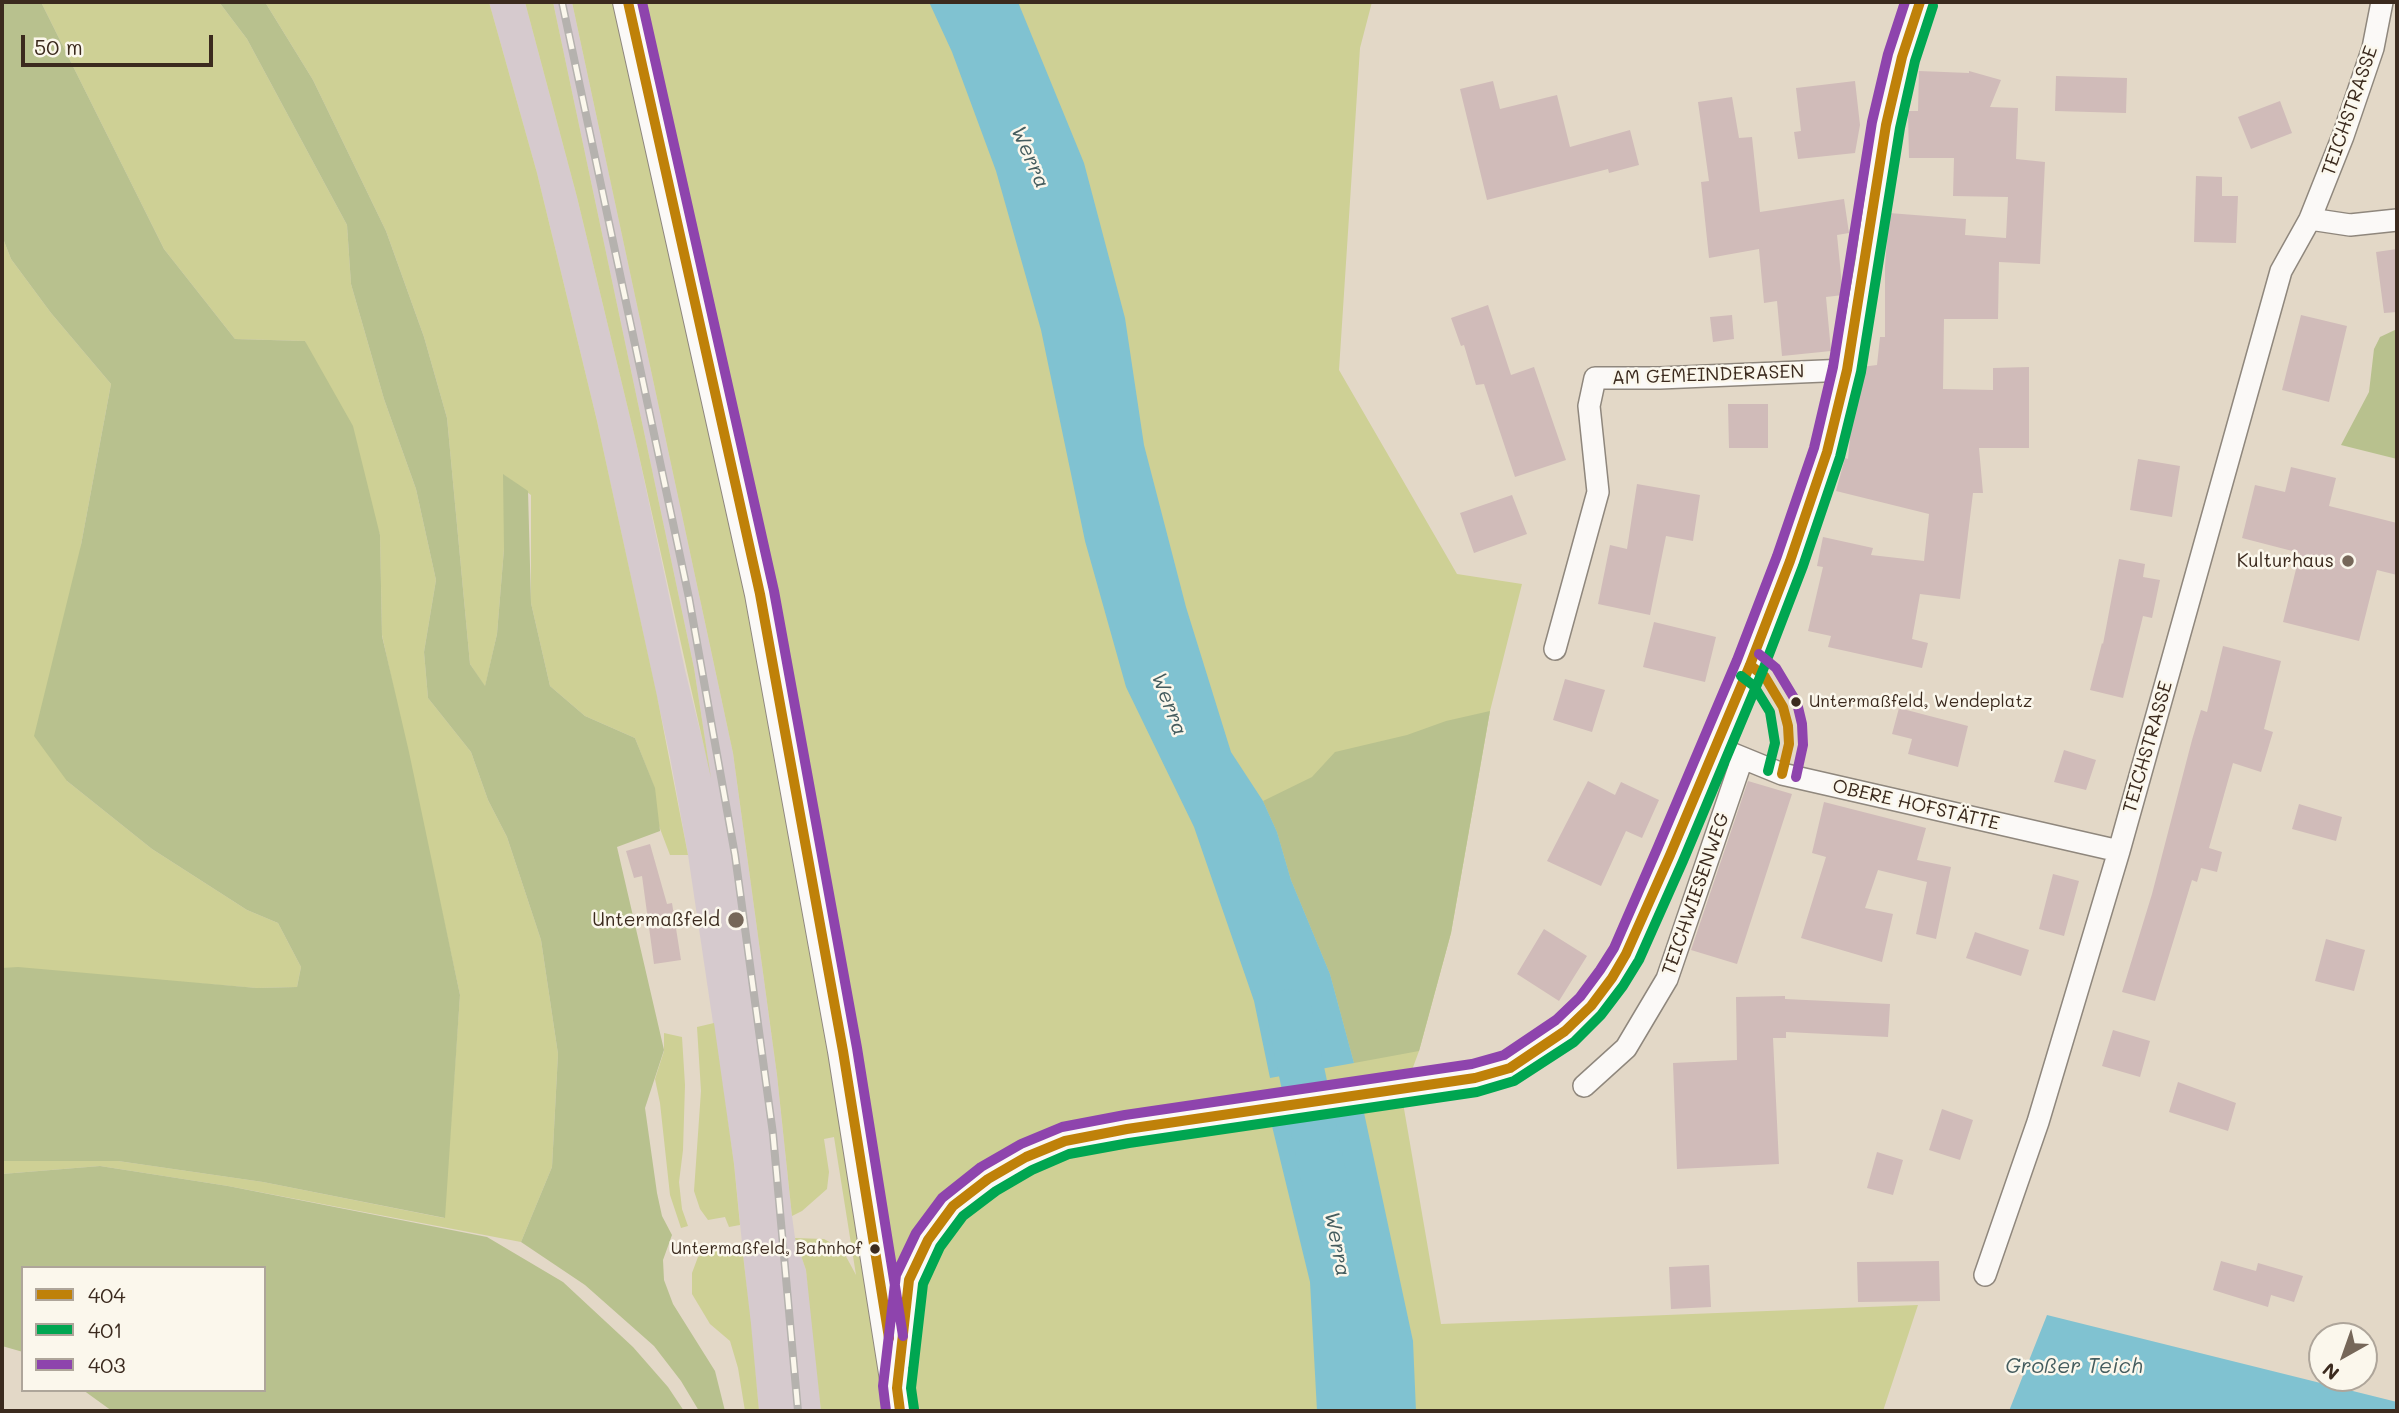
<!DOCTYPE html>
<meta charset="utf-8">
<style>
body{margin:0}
#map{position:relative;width:2399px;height:1413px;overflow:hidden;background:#e3d8c7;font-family:Mali,sans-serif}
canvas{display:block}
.frame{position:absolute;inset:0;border:4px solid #3b2a1e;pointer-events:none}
.legend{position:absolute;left:21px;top:1266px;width:245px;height:126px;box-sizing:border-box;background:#fbf7ec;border:2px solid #aea59a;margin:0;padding:9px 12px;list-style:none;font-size:21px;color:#3b2a1e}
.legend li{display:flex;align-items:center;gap:14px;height:35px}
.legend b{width:35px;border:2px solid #aea59a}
.north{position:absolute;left:2308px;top:1322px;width:70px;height:70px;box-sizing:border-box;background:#fbf7ec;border:2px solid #aea59a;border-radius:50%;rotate:220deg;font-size:19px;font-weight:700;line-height:28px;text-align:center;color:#3b2a1e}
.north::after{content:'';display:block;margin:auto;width:24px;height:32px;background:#766759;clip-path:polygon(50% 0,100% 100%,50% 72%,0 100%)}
.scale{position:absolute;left:21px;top:35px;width:192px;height:32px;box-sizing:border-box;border:4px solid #3b2a1e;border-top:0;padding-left:9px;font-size:21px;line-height:24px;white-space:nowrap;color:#3b2a1e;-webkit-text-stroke:5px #fbf7ec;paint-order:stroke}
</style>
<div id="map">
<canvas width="2399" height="1413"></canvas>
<div class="frame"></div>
<ul class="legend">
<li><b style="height:9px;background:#bf8109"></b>404</li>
<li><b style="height:9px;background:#00a651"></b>401</li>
<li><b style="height:9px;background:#8e44ad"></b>403</li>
</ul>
<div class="north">N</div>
<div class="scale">50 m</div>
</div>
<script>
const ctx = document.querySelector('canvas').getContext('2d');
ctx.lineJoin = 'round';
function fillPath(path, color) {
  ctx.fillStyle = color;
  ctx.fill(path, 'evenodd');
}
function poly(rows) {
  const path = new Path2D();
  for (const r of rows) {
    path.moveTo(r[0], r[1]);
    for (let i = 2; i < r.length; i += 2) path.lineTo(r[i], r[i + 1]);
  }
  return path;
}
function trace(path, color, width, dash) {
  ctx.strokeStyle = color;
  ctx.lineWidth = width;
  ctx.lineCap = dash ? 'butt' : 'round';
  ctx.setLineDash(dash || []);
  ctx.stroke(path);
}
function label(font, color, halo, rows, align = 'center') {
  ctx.font = font + ' Mali,sans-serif';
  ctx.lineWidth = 5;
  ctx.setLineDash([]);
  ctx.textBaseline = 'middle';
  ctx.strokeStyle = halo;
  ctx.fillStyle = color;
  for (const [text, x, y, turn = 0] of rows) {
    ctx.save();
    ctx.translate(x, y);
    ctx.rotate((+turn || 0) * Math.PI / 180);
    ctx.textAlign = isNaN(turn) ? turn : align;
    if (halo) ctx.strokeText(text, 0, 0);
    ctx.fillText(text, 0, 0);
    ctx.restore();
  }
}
fillPath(poly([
 [489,2,525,2,577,197,636,442,685,670,709,766,694,668,553,2,572,2,733,753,777,1075,792,1216,795,1238,806,1270,812,1314,821,1411,759,1411,734,1164,688,855,670,757,597,421,537,173]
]), '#d6cace');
fillPath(poly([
 [41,2,219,2,247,39,347,225,351,284,384,399,416,489,436,580,424,652,428,698,471,752,488,800,507,837,541,940,558,1054,552,1167,521,1242,228,1186,100,1166,2,1174,2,1160,118,1161,263,1182,444,1218,460,995,382,635,380,535,305,341,235,339,164,249],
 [265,2,489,2,537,173,597,421,657,696,688,855,670,855,659,826,653,784,635,738,585,716,550,686,531,603,531,495,504,475,504,549,497,634,485,687,470,664,447,418,424,337,386,231,313,80],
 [525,2,553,2,694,668,711,778,636,442,577,197],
 [572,2,1372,2,1360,48,1339,370,1457,574,1522,584,1490,711,1451,933,1419,1051,1402,1097,1441,1324,1918,1305,1883,1411,821,1411,806,1270,795,1238,824,1239,842,1249,856,1275,834,1137,824,1139,829,1172,827,1189,802,1211,792,1216,777,1075,733,753],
 [2,236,11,259,51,313,111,384,81,545,67,781,152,849,247,910,278,923,301,967,297,987,257,988,2,968],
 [714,1023,734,1164,740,1225,729,1227,725,1217,708,1220,700,1209,694,1191,701,1091,697,1027],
 [664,1033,682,1037,685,1085,683,1150,679,1182,682,1209,688,1226,681,1228,670,1195,660,1103,655,1079,664,1051],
 [742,1246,751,1324,759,1411,745,1411,738,1368,730,1341,710,1324,692,1294,692,1273,698,1257,715,1250]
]), '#ced095');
fillPath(poly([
 [2,2,41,2,164,249,235,339,305,341,353,426,380,535,382,636,409,752,460,995,445,1218,263,1182,118,1161,2,1161,2,968,18,967,257,988,297,987,301,967,278,923,247,910,152,849,67,781,34,736,81,545,111,384,51,313,11,259,2,236],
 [219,2,265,2,313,80,386,231,424,337,447,418,470,664,485,686,497,634,504,549,503,474,528,491,531,603,550,686,585,716,635,738,655,788,660,831,617,847,664,1050,645,1108,657,1193,662,1216,672,1235,663,1260,664,1280,673,1304,715,1371,725,1411,699,1411,681,1381,654,1346,585,1285,521,1242,552,1167,558,1054,541,940,507,837,488,800,471,752,428,698,424,652,436,580,416,489,384,399,351,284,347,225,247,39],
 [2397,329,2397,459,2341,445,2369,392,2374,349,2380,337],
 [1490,711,1451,933,1419,1051,1354,1063,1330,974,1291,880,1277,832,1263,801,1312,777,1335,752,1407,735,1446,721],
 [100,1166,228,1186,487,1237,563,1282,633,1347,668,1387,684,1411,112,1411,83,1390,264,1390,264,1268,23,1268,23,1352,2,1346,2,1174]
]), '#b8c18e');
fillPath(poly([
 [929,2,1018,2,1084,163,1125,318,1144,445,1186,607,1231,752,1263,801,1277,832,1291,880,1330,974,1354,1063,1270,1078,1254,1001,1194,827,1126,687,1085,541,1041,330,996,171,952,52],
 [1363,1108,1413,1341,1416,1411,1317,1411,1310,1282,1271,1122],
 [2047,1315,2397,1402,2397,1411,2009,1411]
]), '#80c2d1');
trace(poly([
 [1289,1012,1324,1178]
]), '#80c2d1', 46);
fillPath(poly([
 [1919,71,1969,73,1969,71,2001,80,1990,107,2018,108,2016,159,2045,162,2040,264,1999,262,1998,319,1944,319,1943,389,1993,390,1993,368,2029,367,2029,448,1979,448,1983,493,1973,493,1960,599,1920,594,1912,639,1928,643,1922,668,1828,647,1831,636,1808,631,1823,567,1817,566,1823,537,1873,548,1871,555,1924,561,1929,514,1836,491,1845,458,1848,459,1853,403,1861,367,1877,365,1880,337,1885,337,1885,266,1889,213,1966,219,1965,235,2006,238,2008,197,1953,196,1954,158,1909,158,1908,111,1918,111],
 [2056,76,2127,78,2126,113,2055,111],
 [1493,81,1500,109,1557,95,1570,147,1630,130,1639,165,1609,173,1608,169,1487,200,1460,89],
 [1855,81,1860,125,1855,153,1798,159,1794,132,1801,131,1796,88],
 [1732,97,1739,138,1752,137,1760,212,1844,199,1849,233,1837,235,1843,295,1826,297,1831,351,1782,356,1777,301,1764,303,1759,249,1709,258,1701,182,1709,181,1698,102],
 [2280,101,2292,133,2251,149,2238,117],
 [2196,176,2222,177,2222,196,2238,196,2236,243,2194,242],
 [2397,249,2397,312,2384,313,2376,252],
 [1488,305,1511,375,1534,367,1566,460,1515,477,1484,384,1476,385,1464,345,1461,346,1451,318],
 [1732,315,1734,339,1713,342,1710,317],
 [2301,315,2347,326,2329,402,2282,390],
 [1728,404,1768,404,1768,448,1729,448],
 [2138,459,2180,466,2172,517,2130,510],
 [2291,467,2336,478,2329,506,2397,523,2397,575,2377,570,2359,641,2283,622,2300,553,2242,538,2255,485,2285,492],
 [1637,484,1700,495,1693,541,1666,536,1650,615,1598,604,1610,545,1627,549],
 [1512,495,1527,534,1474,553,1460,513],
 [2119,559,2145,564,2143,577,2160,580,2152,618,2143,616,2123,698,2090,690,2102,643,2103,644],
 [1654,622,1716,637,1705,682,1643,667],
 [2223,646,2281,661,2264,729,2273,732,2261,772,2233,763,2209,848,2222,852,2217,872,2201,868,2197,882,2192,880,2155,1001,2122,992,2152,894,2192,740,2201,710,2207,712],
 [1565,679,1605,690,1592,732,1553,720],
 [1899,708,1968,726,1958,767,1908,754,1912,739,1892,734],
 [2064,750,2096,760,2086,790,2054,782],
 [1588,781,1615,795,1621,782,1659,800,1642,838,1626,831,1601,886,1547,861],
 [1748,781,1792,794,1737,964,1691,950],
 [1824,802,1926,828,1917,860,1951,867,1936,939,1916,934,1927,882,1878,870,1865,908,1893,914,1882,962,1801,938,1826,857,1812,853],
 [2299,804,2342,817,2336,841,2292,829],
 [650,844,667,904,672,903,681,960,654,964,642,876,634,878,626,851],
 [2053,874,2079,881,2064,936,2039,929],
 [1544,929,1587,956,1559,1001,1517,974],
 [1975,932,2029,950,2021,976,1966,958],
 [2326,939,2365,950,2354,991,2315,981],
 [1785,996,1785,999,1890,1004,1888,1037,1786,1032,1786,1038,1773,1038,1779,1164,1677,1169,1673,1063,1737,1060,1736,997],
 [2113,1030,2150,1041,2140,1077,2102,1066],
 [2178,1082,2236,1103,2228,1131,2169,1112],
 [1942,1109,1973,1120,1960,1160,1929,1150],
 [1877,1152,1903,1160,1893,1195,1867,1188],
 [1939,1261,1940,1301,1858,1302,1857,1262],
 [2221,1261,2256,1271,2258,1263,2303,1276,2294,1302,2271,1295,2268,1307,2213,1290],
 [1709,1265,1711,1307,1671,1309,1669,1267]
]), '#d0bbb9');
const street = poly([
 [2310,219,2350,225,2397,220],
 [1555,649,1598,492,1589,406,1595,378,1660,378,1847,370],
 [1716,747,1782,774,2119,851],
 [1584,1086,1626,1048,1667,979,1742,759],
 [1985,1275,2038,1122,2119,851,2281,271,2310,219,2343,136,2373,48,2382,2],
 [900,1361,909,1280,928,1240,953,1206,988,1179,1026,1157,1065,1141,1127,1129,1475,1078,1510,1068,1565,1031,1591,1006,1612,978,1626,954,1670,855,1750,665,1790,561,1827,452,1847,370,1866,261,1886,125,1902,57,1920,2]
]);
const secondary = poly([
 [628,2,760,594,843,1051,900,1411]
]);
trace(street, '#8f877d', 24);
trace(secondary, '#8f877d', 32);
trace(street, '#fbf9f7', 21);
trace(secondary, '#fbf9f7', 30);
const rail = poly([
 [562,2,689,598,735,855,773,1134,798,1411]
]);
trace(rail, '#b5b2ae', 8);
trace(rail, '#fbf7ec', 5, [16]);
trace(poly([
 [628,2,760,594,843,1051,889,1338],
 [1750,665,1765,677,1783,707,1788,726,1789,744,1782,774],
 [900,1411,897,1388,909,1280,928,1240,953,1206,988,1179,1026,1157,1065,1141,1127,1129,1475,1078,1510,1068,1565,1031,1591,1006,1612,978,1626,954,1670,855,1750,665,1790,561,1827,452,1847,370,1886,125,1902,57,1920,2]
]), '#bf8109', 10);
trace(poly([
 [1741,676,1754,686,1770,712,1775,743,1768,771],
 [914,1409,911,1388,923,1284,940,1247,963,1216,996,1191,1032,1170,1069,1154,1129,1143,1477,1092,1514,1081,1574,1042,1601,1015,1623,986,1639,960,1683,861,1763,670,1803,566,1840,457,1861,372,1900,128,1915,61,1933,6]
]), '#00a651', 10);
trace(poly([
 [642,2,774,591,857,1048,903,1336],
 [1759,654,1776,668,1797,703,1802,724,1803,745,1796,777],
 [886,1411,883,1386,896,1275,916,1233,942,1198,981,1167,1021,1144,1062,1127,1125,1115,1472,1064,1504,1055,1556,1020,1580,997,1600,970,1614,948,1657,849,1737,660,1777,556,1814,448,1833,367,1872,122,1888,54,1905,2]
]), '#8e44ad', 10);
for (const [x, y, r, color] of [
 [2348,561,7,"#766759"],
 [1796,702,6,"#3b2a1e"],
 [736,920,9,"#766759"],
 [875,1249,6,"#3b2a1e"]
]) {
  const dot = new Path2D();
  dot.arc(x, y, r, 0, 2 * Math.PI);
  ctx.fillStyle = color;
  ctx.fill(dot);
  trace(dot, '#fbf7ec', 2.5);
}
label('17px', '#3b2a1e', '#fbf7ec', [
 ["Untermaßfeld, Wendeplatz",1809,702],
 ["Untermaßfeld, Bahnhof",862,1249,"right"]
], 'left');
label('19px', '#3b2a1e', '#fbf7ec', [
 ["TEICHSTRASSE",2350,111,-71],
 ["AM GEMEINDERASEN",1708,375,-2],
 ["TEICHSTRASSE",2148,747,-74],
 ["OBERE HOFSTÄTTE",1916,805,13],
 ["TEICHWIESENWEG",1696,894,-71]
]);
label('19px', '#3b2a1e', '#fbf7ec', [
 ["Kulturhaus",2334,561],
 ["Untermaßfeld",720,920]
], 'right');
label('italic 21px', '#445c5e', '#fbf7ec', [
 ["Werra",1030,157,66],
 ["Werra",1169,704,69],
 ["Werra",1337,1244,79],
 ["Großer Teich",2074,1367]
]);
</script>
